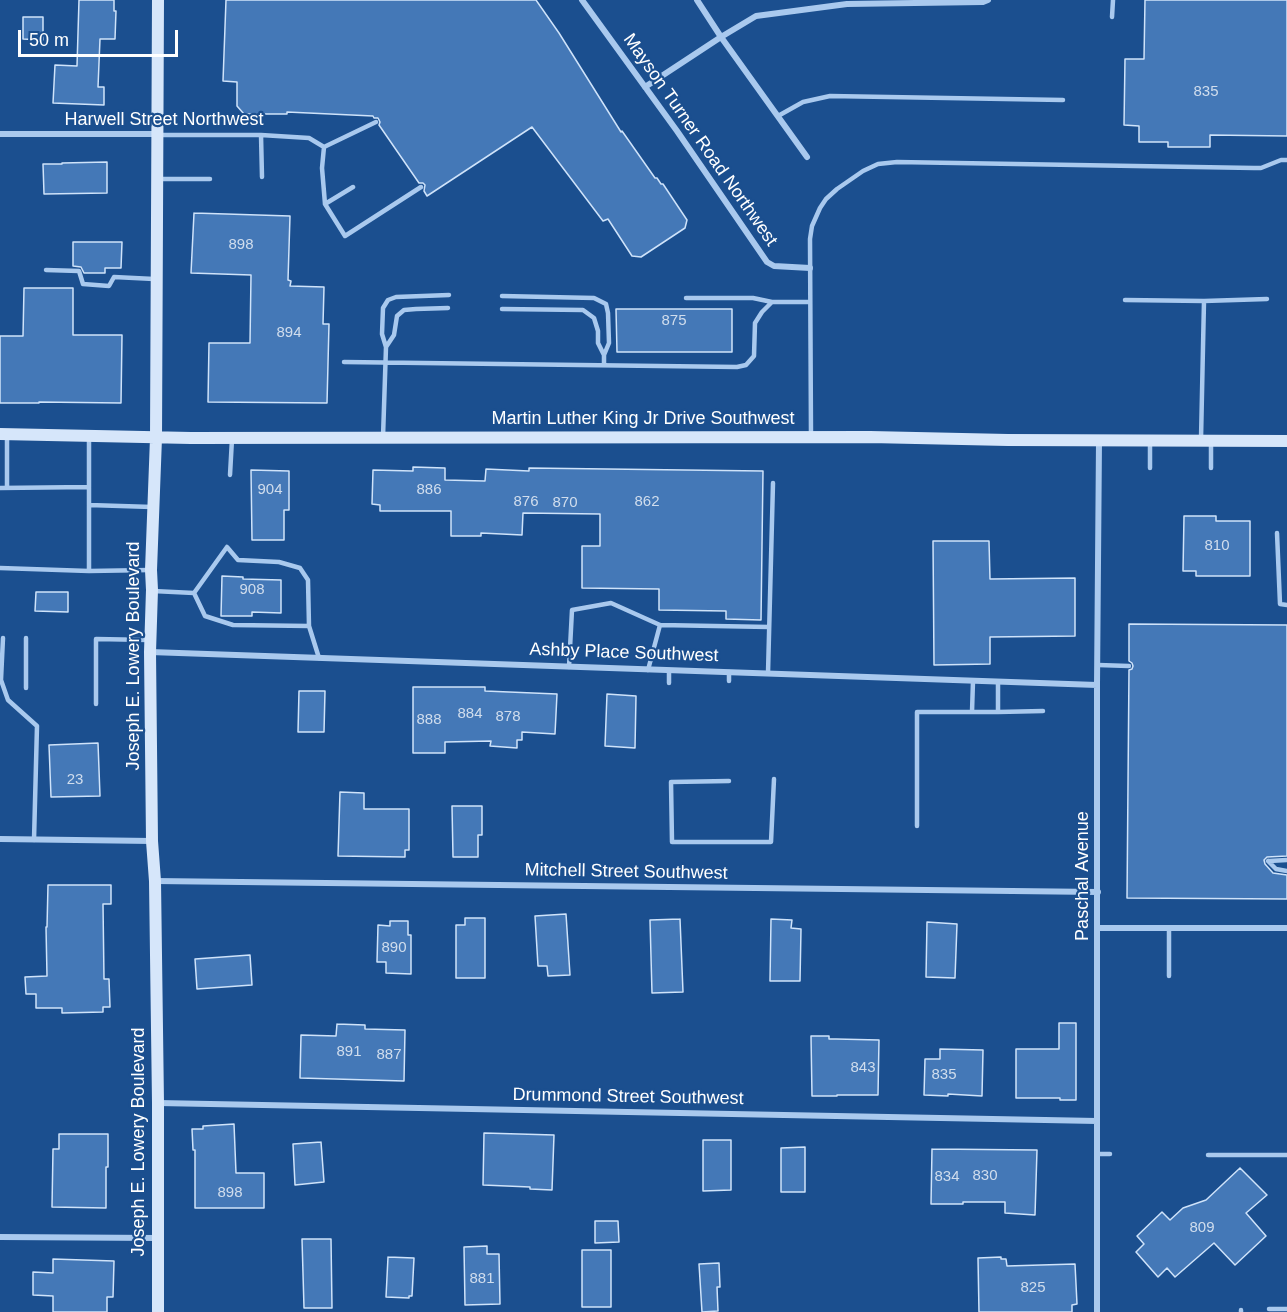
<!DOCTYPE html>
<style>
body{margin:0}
#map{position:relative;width:1287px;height:1312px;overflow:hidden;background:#1b4f8f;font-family:Helvetica,sans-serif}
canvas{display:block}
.scale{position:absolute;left:18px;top:30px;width:160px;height:27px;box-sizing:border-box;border:3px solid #fff;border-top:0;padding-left:8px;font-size:18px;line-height:21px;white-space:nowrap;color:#fff;-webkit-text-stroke:4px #1b4f8f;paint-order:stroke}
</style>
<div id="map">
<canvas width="1287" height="1312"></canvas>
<div class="scale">50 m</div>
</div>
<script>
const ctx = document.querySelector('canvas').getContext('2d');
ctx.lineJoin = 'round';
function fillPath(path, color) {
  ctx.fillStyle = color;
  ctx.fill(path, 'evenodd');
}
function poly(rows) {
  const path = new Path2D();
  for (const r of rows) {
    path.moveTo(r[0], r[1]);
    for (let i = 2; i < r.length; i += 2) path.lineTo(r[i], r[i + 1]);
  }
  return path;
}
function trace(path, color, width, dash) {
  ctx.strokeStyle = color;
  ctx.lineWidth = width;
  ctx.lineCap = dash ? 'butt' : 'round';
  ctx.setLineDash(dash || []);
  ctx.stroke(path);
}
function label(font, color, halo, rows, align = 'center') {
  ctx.font = font + ' Helvetica,sans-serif';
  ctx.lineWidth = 4.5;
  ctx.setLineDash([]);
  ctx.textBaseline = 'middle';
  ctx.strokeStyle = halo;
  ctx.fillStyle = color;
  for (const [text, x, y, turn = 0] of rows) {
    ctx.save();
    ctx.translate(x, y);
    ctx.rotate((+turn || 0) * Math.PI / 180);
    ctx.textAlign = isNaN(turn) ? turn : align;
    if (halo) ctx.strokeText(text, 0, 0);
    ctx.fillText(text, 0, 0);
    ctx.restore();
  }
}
const building = poly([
 [79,0,114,0,114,11,116,11,115,39,100,39,98,87,104,87,104,105,53,103,55,65,77,66,79,0],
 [226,0,536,0,559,33,621,132,622,131,655,178,657,178,661,184,663,184,687,220,685,228,641,257,632,256,608,219,603,221,532,127,427,196,424,191,425,185,423,183,419,183,379,125,380,122,378,118,374,118,373,116,287,112,287,114,244,114,237,106,237,82,223,81,226,0],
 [1145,0,1287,0,1287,136,1210,135,1210,147,1168,147,1168,142,1139,142,1139,126,1124,125,1125,59,1144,59,1145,0],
 [23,17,43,17,43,40,23,39,23,17],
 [107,162,107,193,44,194,43,164,62,164,62,163,107,162],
 [194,213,290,216,288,280,291,281,290,286,324,287,323,324,329,324,327,403,208,402,209,343,250,343,251,275,191,273,194,213],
 [73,242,122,242,121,268,105,268,105,273,84,273,81,267,73,266,73,242],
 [24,288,73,288,73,335,122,335,121,403,39,402,39,403,0,403,0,336,23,336,24,288],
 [616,309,732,309,732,352,617,352,616,309],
 [413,467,445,468,445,480,485,481,486,469,529,471,529,468,763,471,761,620,726,619,726,611,659,610,659,589,582,588,582,546,600,546,600,514,523,513,522,535,481,533,481,536,451,536,451,511,380,511,380,505,372,504,373,470,413,471,413,467],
 [251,470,289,471,289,510,284,510,284,540,252,540,251,470],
 [1184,516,1216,516,1216,521,1250,521,1250,576,1196,576,1196,571,1183,571,1184,516],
 [933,541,989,541,990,579,1075,578,1075,636,990,637,990,664,934,665,933,541],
 [222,576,243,577,243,579,281,580,281,613,252,612,252,616,221,616,222,576],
 [36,592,68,592,68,612,35,611,36,592],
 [1129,624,1287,625,1287,856,1267,857,1264,860,1265,864,1273,873,1287,875,1287,899,1127,898,1129,670,1132,669,1133,666,1132,663,1129,661,1129,624],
 [413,687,485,687,485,691,557,694,555,734,522,732,522,740,517,740,517,748,490,746,491,741,445,742,445,753,413,753,413,687],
 [299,691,325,691,324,732,298,732,299,691],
 [607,694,636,696,635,748,605,746,607,694],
 [98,743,100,796,51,797,49,745,98,743],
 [340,792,364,793,364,809,409,809,409,850,405,850,405,857,338,856,340,792],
 [452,806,482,806,482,835,478,835,478,857,453,857,452,806],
 [48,885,111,885,111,904,103,904,104,979,109,979,110,1007,103,1007,103,1012,62,1013,62,1008,36,1008,36,994,26,994,25,977,47,976,46,927,47,927,48,885],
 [566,914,570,975,548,976,547,966,538,966,535,916,566,914],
 [465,918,485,918,485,978,456,978,456,925,465,925,465,918],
 [680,919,683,992,652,993,650,920,680,919],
 [771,919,792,920,791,928,801,929,800,981,770,981,771,919],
 [390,921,408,921,408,935,411,935,411,974,386,973,386,962,377,962,378,925,390,926,390,921],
 [927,922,957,924,955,978,926,977,927,922],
 [250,955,252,985,197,989,195,959,250,955],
 [1059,1023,1076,1023,1076,1100,1060,1100,1060,1098,1016,1098,1016,1049,1059,1049,1059,1023],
 [337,1024,365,1025,365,1029,405,1030,404,1081,300,1078,301,1035,336,1036,337,1024],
 [811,1036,829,1036,829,1039,836,1039,879,1040,878,1095,837,1095,837,1096,812,1096,811,1036],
 [940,1049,983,1050,982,1096,948,1094,948,1096,924,1095,925,1059,940,1059,940,1049],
 [234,1124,236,1173,264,1173,264,1208,195,1208,195,1150,193,1150,192,1129,203,1129,203,1126,234,1124],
 [484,1133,554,1135,552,1190,530,1189,530,1187,483,1185,484,1133],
 [59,1134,108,1134,108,1167,106,1167,106,1208,52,1207,53,1149,59,1149,59,1134],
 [703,1140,731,1140,731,1190,703,1191,703,1140],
 [321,1142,324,1182,295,1185,293,1144,321,1142],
 [805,1147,805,1192,781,1192,781,1148,805,1147],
 [932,1149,1037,1150,1035,1215,1005,1213,1005,1202,963,1202,963,1204,931,1204,932,1149],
 [1240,1168,1267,1195,1246,1213,1266,1236,1235,1265,1214,1243,1175,1277,1167,1268,1158,1277,1136,1252,1144,1244,1137,1236,1162,1212,1170,1220,1183,1208,1206,1200,1240,1168],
 [595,1221,618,1221,619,1242,595,1243,595,1221],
 [302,1239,331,1239,332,1308,304,1308,302,1239],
 [487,1246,487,1254,499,1254,500,1304,465,1305,464,1247,487,1246],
 [582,1250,611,1250,611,1307,582,1307,582,1250],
 [388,1257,414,1258,412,1296,409,1296,409,1298,386,1297,388,1257],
 [1001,1257,1001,1259,1006,1259,1007,1266,1075,1264,1077,1304,1072,1305,1072,1312,979,1312,978,1258,1001,1257],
 [53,1259,114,1261,113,1297,107,1297,107,1312,53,1312,53,1296,33,1295,33,1272,53,1273,53,1259],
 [719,1263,720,1287,717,1287,718,1311,702,1312,699,1264,719,1263]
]);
fillPath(building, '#4478b7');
trace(building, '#cfe3fa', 1.5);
trace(poly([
 [1112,17,1113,0],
 [778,116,803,102,830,96,1063,100],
 [159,135,261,135,309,138,324,147],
 [261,135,262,177],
 [324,147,322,168,325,204,345,236,421,187],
 [324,147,376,122],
 [159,179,210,179],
 [325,204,353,187],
 [46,270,79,271,83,284,109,286,114,277,154,279],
 [502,296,594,298,606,304,608,313,609,343,604,355,604,365],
 [686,298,753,298,772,302],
 [1125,300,1204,301,1267,299],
 [502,309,583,310,594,318,598,331,598,343,604,355],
 [386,347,382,334,383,308,388,300,396,297,449,295],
 [344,362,737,367,746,365,754,356,755,323,762,312,772,302,810,302],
 [7,436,7,488],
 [89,436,89,571],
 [383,437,386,347,394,335,397,316,404,310,416,309,448,308],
 [811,437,810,239,812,226,820,208,826,199,837,189,863,171,878,164,897,162,1254,168,1261,168,1281,160,1287,160],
 [1201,439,1204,301],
 [1150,441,1150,468],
 [1211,442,1211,468],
 [230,475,232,439],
 [0,488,89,487],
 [89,505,152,507],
 [1277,533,1280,604,1287,605],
 [0,568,89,571,150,570],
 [153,591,194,593,227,547,238,560,279,562,300,568,308,580,309,626,233,625,205,616,194,593],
 [309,626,319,658],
 [3,638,1,680,8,700,37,726,34,840],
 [26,638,26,688],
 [1098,665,1129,666],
 [569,667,572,610,611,603,660,625,769,627],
 [648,670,660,625],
 [669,670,669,683],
 [729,672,729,681],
 [768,673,773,483],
 [998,682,998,712,1043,711],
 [96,704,96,639,149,640],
 [972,712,973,681],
 [729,781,671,782,672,842,771,842,774,779],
 [917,826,917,712,998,712],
 [1268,861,1276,869,1287,871],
 [1269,861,1287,860],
 [1169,976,1169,928],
 [1097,1154,1110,1154],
 [1208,1155,1287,1155],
 [1269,1309,1287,1309],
 [1241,1312,1241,1310]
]), '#a9c9ee', 4.5);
trace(poly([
 [582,0,677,131,767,262,774,266,810,268],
 [697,0,721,37,807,157],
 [645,87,721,37,756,16,847,4,983,2,988,0],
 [0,134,157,134],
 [150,652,1097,685],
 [0,839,152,841],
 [155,881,1098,892],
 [1098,928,1287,928],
 [158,1103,1097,1121],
 [0,1237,158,1238],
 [1097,1312,1097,685,1099,441]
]), '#a9c9ee', 6);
trace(poly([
 [158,0,156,438,151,570,152,590,150,652,152,841,155,881,158,1103,158,1312],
 [0,434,191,438,870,437,1008,440,1287,441]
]), '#d6e6fa', 12);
label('15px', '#d0dded', null, [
 ["835",1206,92],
 ["898",241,245],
 ["875",674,321],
 ["894",289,333],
 ["904",270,490],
 ["886",429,490],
 ["876",526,502],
 ["862",647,502],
 ["870",565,503],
 ["810",1217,546],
 ["908",252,590],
 ["884",470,714],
 ["878",508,717],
 ["888",429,720],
 ["23",75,780],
 ["890",394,948],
 ["891",349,1052],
 ["887",389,1055],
 ["843",863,1068],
 ["835",944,1075],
 ["830",985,1176],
 ["834",947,1177],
 ["898",230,1193],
 ["809",1202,1228],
 ["881",482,1279],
 ["825",1033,1288]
]);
label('18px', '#fff', '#1b4f8f', [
 ["Harwell Street Northwest",164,120],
 ["Mayson Turner Road Northwest",700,140,55],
 ["Martin Luther King Jr Drive Southwest",643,419],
 ["Ashby Place Southwest",624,653,2],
 ["Joseph E. Lowery Boulevard",134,656,-90],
 ["Mitchell Street Southwest",626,872,1],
 ["Paschal Avenue",1083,876,-90],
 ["Drummond Street Southwest",628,1097,1],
 ["Joseph E. Lowery Boulevard",139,1142,-90]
]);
</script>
